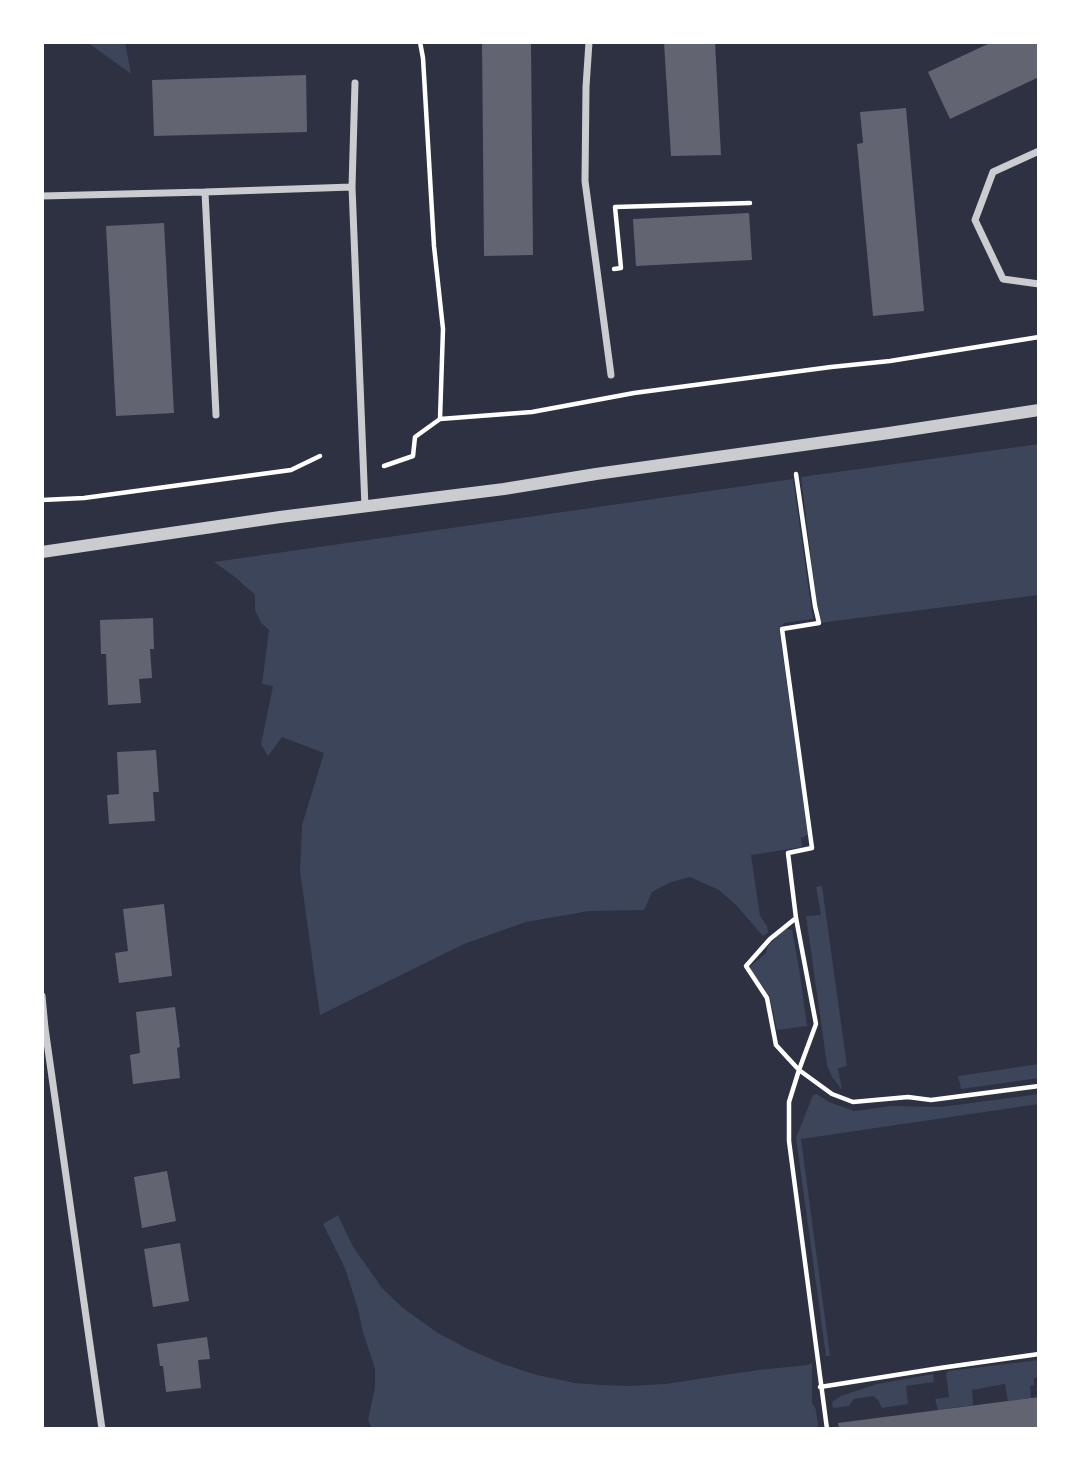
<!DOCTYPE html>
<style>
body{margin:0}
#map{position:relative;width:1081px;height:1471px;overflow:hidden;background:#2d3142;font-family:Barlow,sans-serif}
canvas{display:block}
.frame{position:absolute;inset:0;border:44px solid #fff;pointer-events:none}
</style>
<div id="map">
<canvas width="1081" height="1471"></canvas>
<div class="frame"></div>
</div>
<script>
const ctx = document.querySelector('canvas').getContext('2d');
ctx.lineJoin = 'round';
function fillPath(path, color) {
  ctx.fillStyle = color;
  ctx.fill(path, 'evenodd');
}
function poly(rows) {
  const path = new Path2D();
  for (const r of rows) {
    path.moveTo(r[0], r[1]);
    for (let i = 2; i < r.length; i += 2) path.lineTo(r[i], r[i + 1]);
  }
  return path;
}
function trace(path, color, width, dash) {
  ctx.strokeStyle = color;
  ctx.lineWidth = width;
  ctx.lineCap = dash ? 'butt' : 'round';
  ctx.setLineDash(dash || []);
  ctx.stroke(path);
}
fillPath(poly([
 [87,42,125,42,131,74],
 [1039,444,1039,595,819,623,801,477],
 [793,479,813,619,784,623,779,628,808,835,801,838,802,847,751,855,760,916,767,926,768,933,763,936,736,905,719,890,690,877,671,882,652,892,644,910,589,911,526,922,464,944,320,1015,300,871,302,825,324,753,282,737,268,756,261,744,273,686,262,684,269,630,261,623,255,610,255,595,235,577,214,562],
 [822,886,847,1066,838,1068,842,1090,832,1077,827,1065,806,916,821,915,816,887],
 [787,929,792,930,799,968,807,1026,777,1030,770,998,751,970,751,966,766,953,768,946,781,932],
 [1039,1064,1039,1078,961,1089,958,1076],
 [817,1094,829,1102,854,1111,892,1106,941,1107,1039,1094,1039,1104,801,1139,830,1356,826,1356,796,1138,813,1095],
 [338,1215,352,1245,382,1288,403,1308,438,1333,468,1349,503,1364,537,1375,575,1383,601,1385,629,1386,665,1384,758,1370,807,1365,812,1363,812,1404,815,1407,816,1411,818,1425,816,1429,372,1429,368,1420,375,1387,375,1369,362,1329,358,1309,345,1268,323,1224],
 [1039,1360,1039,1378,1034,1378,1034,1385,1030,1386,1031,1398,1008,1401,1005,1384,972,1390,973,1405,938,1410,935,1399,949,1397,946,1374,948,1371],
 [933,1374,934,1382,906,1386,908,1404,882,1408,878,1400,873,1396,854,1399,849,1406,833,1408,832,1402,841,1396,877,1384]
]), '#3c4559');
fillPath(poly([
 [482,42,531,42,533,255,484,256],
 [664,42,715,42,721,155,671,156],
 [992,42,1039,42,1039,77,950,119,928,72],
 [306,75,307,132,154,136,152,80],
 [906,108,924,311,873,316,857,144,863,143,860,112],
 [749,213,752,260,636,266,633,219],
 [164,223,174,413,116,416,106,226],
 [153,618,154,649,150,649,152,678,139,679,141,703,108,705,106,654,101,654,100,620],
 [156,750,159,792,153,792,155,821,109,824,107,795,119,794,117,752],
 [164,904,172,976,119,983,115,953,128,951,123,909],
 [175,1007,180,1047,177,1048,180,1078,133,1084,130,1055,140,1053,136,1012],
 [167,1171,176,1221,142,1228,134,1177],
 [180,1243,189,1301,153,1307,144,1249],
 [207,1337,210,1359,198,1360,201,1388,166,1392,163,1366,160,1366,157,1344],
 [1039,1397,1039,1429,839,1429,838,1423]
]), '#626471');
trace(poly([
 [420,42,423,58,434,246,443,329,440,419],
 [614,269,621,268,615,207,750,203],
 [384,466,413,456,415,437,440,419,532,412,634,393,831,367,890,361,1039,337],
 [796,474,815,606,819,623,782,629,812,848,788,853,796,918,816,1024,799,1070,832,1094,853,1102,908,1097,931,1100,1039,1086],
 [42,500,84,498,291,470,320,456],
 [796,918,770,939,746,966,767,998,776,1045,799,1070,789,1102,789,1141,827,1429],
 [820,1387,940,1368,1039,1354]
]), '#fff', 4.5);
trace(poly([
 [589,42,586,87,585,181,611,375],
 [355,83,352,187,365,507],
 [1039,151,993,172,975,220,1003,279,1039,284],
 [205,192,216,415],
 [42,196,205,192,352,187],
 [42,996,45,1028,102,1429]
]), '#caccd0', 7);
trace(poly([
 [42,552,280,517,504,489,596,474,889,433,1039,410]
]), '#caccd0', 12);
</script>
